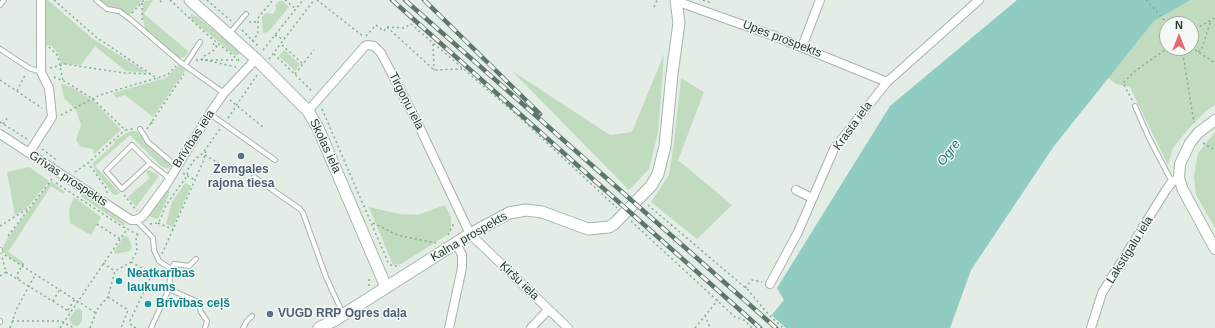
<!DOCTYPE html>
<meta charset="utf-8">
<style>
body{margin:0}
#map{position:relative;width:1215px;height:328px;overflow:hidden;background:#e3ece5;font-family:Helvetica,sans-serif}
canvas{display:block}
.north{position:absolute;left:1159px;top:16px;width:40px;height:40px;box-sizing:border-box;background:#f4f9f5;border:1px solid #a1ada5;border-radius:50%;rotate:0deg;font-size:11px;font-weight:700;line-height:16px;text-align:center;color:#243c2e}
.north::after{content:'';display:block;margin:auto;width:14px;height:18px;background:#e76772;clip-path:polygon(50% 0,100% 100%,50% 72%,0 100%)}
</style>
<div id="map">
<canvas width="1215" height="328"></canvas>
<div class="north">N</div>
</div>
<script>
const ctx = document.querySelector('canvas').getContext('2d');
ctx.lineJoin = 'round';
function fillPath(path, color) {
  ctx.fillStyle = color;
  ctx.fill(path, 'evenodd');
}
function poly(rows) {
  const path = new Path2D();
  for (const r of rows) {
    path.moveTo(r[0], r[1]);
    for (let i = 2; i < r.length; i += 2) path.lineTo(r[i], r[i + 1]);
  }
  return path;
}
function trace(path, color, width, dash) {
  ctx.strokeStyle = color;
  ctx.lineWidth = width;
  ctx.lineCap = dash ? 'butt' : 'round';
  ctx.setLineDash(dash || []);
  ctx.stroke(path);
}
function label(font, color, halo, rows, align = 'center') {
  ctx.font = font + ' Helvetica,sans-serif';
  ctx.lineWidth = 3;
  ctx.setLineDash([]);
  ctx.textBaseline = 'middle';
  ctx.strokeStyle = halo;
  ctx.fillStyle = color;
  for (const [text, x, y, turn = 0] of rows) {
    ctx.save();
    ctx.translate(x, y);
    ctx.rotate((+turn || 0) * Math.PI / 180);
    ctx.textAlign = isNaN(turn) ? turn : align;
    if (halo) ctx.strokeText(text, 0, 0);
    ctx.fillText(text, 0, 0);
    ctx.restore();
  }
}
fillPath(poly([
 [45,0,48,0,93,39,148,73,126,71,95,46,81,65,61,64,58,54,52,46,45,45],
 [99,0,142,0,128,16,119,9,108,7],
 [153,0,144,14,188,51,185,57,179,58,145,29,142,15,143,4,145,1],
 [1191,0,1215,0,1215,105,1207,110,1190,127,1173,148,1168,165,1130,87,1116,84,1108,78,1154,21],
 [1167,24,1191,24,1191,48,1167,48],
 [279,1,283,1,289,7,268,32,263,33,262,17,266,13,273,14,276,10,275,5],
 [191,14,198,17,240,52,238,55,234,55,190,18],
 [284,50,300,64,295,71,279,56],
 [664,54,658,133,649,169,629,190,512,71,610,135,632,132],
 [180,64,187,68,153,117,125,95,116,98,113,93,166,78],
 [681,78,704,92,678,160,732,205,697,239,651,202,669,175,674,143],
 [61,83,75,89,95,102,121,130,94,154,93,149,81,147,76,140,81,125,76,110,64,98],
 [132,131,136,131,171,165,168,169,161,166,130,135,95,166,120,193,116,195,114,195,95,171,93,163,114,144,115,141,128,132],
 [1215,132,1215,228,1196,195,1194,176,1198,153],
 [29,167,49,181,28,207,15,215,7,172],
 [149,170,159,176,136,207,128,197,150,178,146,172],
 [51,181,65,192,63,194,51,186,8,252,24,263,22,266,1,251,9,236],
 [185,183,191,186,173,227,166,224,172,202],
 [168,188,170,192,159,217,156,219,149,216],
 [82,193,125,223,124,226,78,194],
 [74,197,101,217,91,235,70,223,69,209],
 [445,205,451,218,451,230,447,235,401,264,393,265,369,207,399,214,418,215],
 [124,236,128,237,132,247,130,251,115,254,114,251],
 [79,308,82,311,82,321,78,326,73,325,69,319,76,309]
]), '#c0dbbe');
fillPath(poly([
 [1017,0,1191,0,1154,21,1054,146,971,270,950,328,761,328,784,300,777,288,890,106]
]), '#90ccc2');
fillPath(poly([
 [770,314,786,328,759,328]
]), '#e3ece5');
const service = poly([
 [96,0,107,9,119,11,130,19,180,62,224,93],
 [0,5,4,0],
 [229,34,246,14],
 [0,49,29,68,41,72],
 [185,65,200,42],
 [1135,106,1149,138,1172,182],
 [210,114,275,160],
 [140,129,148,142,176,166],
 [150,163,122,189,106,171,132,145,150,163,169,178],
 [254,177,300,209,303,213,326,277,343,314],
 [136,220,153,238,154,250,159,261,171,269,169,289,151,328],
 [0,250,0,251],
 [171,269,174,264,189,266,196,259],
 [169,289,198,302,201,312,207,321,205,328],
 [0,322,0,321],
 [243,328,247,321,252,316]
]);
const minor = poly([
 [676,1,774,36,887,82],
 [802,47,820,0],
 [308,111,365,46,368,45,374,46,381,53,419,126,470,234,568,328],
 [0,134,131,220,136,220,143,216,166,185,210,113,224,93,256,59],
 [29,153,52,117,49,88,41,72,41,0],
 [796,190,812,198],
 [770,284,798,232,834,149,887,82,979,0],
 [449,328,462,268,462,255,456,243],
 [531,328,548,310],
 [1091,328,1102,293,1166,190,1172,182,1179,178]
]);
const tertiary = poly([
 [1215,120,1198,133,1190,143,1180,164,1179,178,1183,190,1215,249]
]);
const secondary = poly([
 [190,0,256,59,308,111,318,128,386,287],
 [319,328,335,320,470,234,509,213,526,210,542,212,588,229,609,227,614,224,651,186,658,174,665,146,672,74,679,23,676,0]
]);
trace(service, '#a6b4aa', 6);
trace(minor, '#a6b4aa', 10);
trace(tertiary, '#a6b4aa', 12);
trace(secondary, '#a3b7a9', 13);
trace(poly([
 [54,0,96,37,158,79],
 [170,0,210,37,241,62],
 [207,0,231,21],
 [285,0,296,9],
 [317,0,364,37],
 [703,0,711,3],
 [1146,0,1168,24],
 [160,2,162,0],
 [142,3,142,20],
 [654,7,657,0],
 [132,13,144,0],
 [249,22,257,22],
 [387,27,404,28,411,24,516,114,617,208],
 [242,30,259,47],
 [1191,31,1215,18],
 [275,35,284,40],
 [366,36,376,25,384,31,387,27,434,70,462,69],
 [252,41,258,34,258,18,273,0],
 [433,44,434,70],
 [213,45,214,43,216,46],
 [282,45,303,64],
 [49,47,58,56,63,81],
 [1191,47,1215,63],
 [1182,48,1194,123],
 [263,50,303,0],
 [1198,52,1202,48,1211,20],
 [274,54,313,92],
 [269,59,314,0],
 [196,60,237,60],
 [201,60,204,56,212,52,219,44],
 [205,60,236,67],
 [50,68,65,64,124,73,152,74],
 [295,74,314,50],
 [54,77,66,82,93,99,125,130,133,129],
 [0,80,42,108],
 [17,91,26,73],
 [230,100,263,127],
 [1132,100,1123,83,1135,71,1168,48],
 [322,109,388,262,392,266,400,266],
 [61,115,100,95,167,75,176,66],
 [228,118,257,75],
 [0,122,27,139],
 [151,122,155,125],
 [3,124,9,116],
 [147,129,184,74],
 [1203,143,1215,150],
 [42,149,58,161],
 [205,155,225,167],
 [75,172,88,163],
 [183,173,195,180],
 [56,183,123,227,137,234],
 [107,193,106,188,88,163,125,130],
 [124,195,137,211],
 [648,205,748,290,769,315,783,328],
 [631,221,735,317,744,320,752,328],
 [158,223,174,230],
 [373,223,397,235,436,243],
 [97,224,120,239],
 [150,224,158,223,160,220,166,205,187,176,188,169,195,159,202,154,220,129],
 [0,226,27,209],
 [448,235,454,223],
 [8,236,52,179],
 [162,254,203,162,206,150],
 [5,255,96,313],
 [131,262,152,273],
 [103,263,115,271],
 [6,272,70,312],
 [0,276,6,272,2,257],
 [18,279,18,272,24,263],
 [369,286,369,276],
 [745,288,752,280,762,282],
 [108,297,128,310,121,328],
 [53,301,60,289],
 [68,310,75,299],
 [705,315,710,328],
 [12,321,61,321,74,328],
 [10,328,17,308,35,275],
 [60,328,127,229],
 [90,328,98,308,108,297,115,271,131,262,137,251,136,237,139,232],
 [136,328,131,325,130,321,156,266],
 [695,328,718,300]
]), '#86ad94', 1.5, [2, 3]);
trace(service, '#fff', 4);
trace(minor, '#fff', 8);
trace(tertiary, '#fff', 10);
trace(secondary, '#fff', 11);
const rail = poly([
 [392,0,760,328],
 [405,0,776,328],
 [424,0,540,114]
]);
trace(rail, '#5f7769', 4.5);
trace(rail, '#f4f9f5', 3, [9]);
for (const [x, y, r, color] of [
 [241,156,4,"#5c6f8a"],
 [119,281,4,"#0f9aa8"],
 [148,304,4,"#0f9aa8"],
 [270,314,4,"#5c6f8a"]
]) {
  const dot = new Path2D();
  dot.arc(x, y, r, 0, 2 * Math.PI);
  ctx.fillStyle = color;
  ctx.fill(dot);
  trace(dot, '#f4f9f5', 1.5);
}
label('12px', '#243c2e', '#f4f9f5', [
 ["Upes prospekts",782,39,21],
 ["Tirgoņu iela",406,101,63],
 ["Krasta iela",853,126,-54],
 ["Brīvības iela",194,139,-57],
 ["Skolas iela",325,146,65],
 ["Grīvas prospekts",68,179,33],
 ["Kalna prospekts",469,237,-30],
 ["Lakstīgalu iela",1130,250,-58],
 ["Ķiršu iela",519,281,44]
]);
label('bold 12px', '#4e5e75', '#f4f9f5', [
 ["Zemgales",241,170],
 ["rajona tiesa",241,184],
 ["VUGD RRP Ogres daļa",278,314,"left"]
]);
label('bold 12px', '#0d838f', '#f4f9f5', [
 ["Neatkarības",127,274],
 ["laukums",127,288],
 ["Brīvības ceļš",156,304]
], 'left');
label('italic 13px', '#237366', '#f4f9f5', [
 ["Ogre",949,153,-52]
]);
</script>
